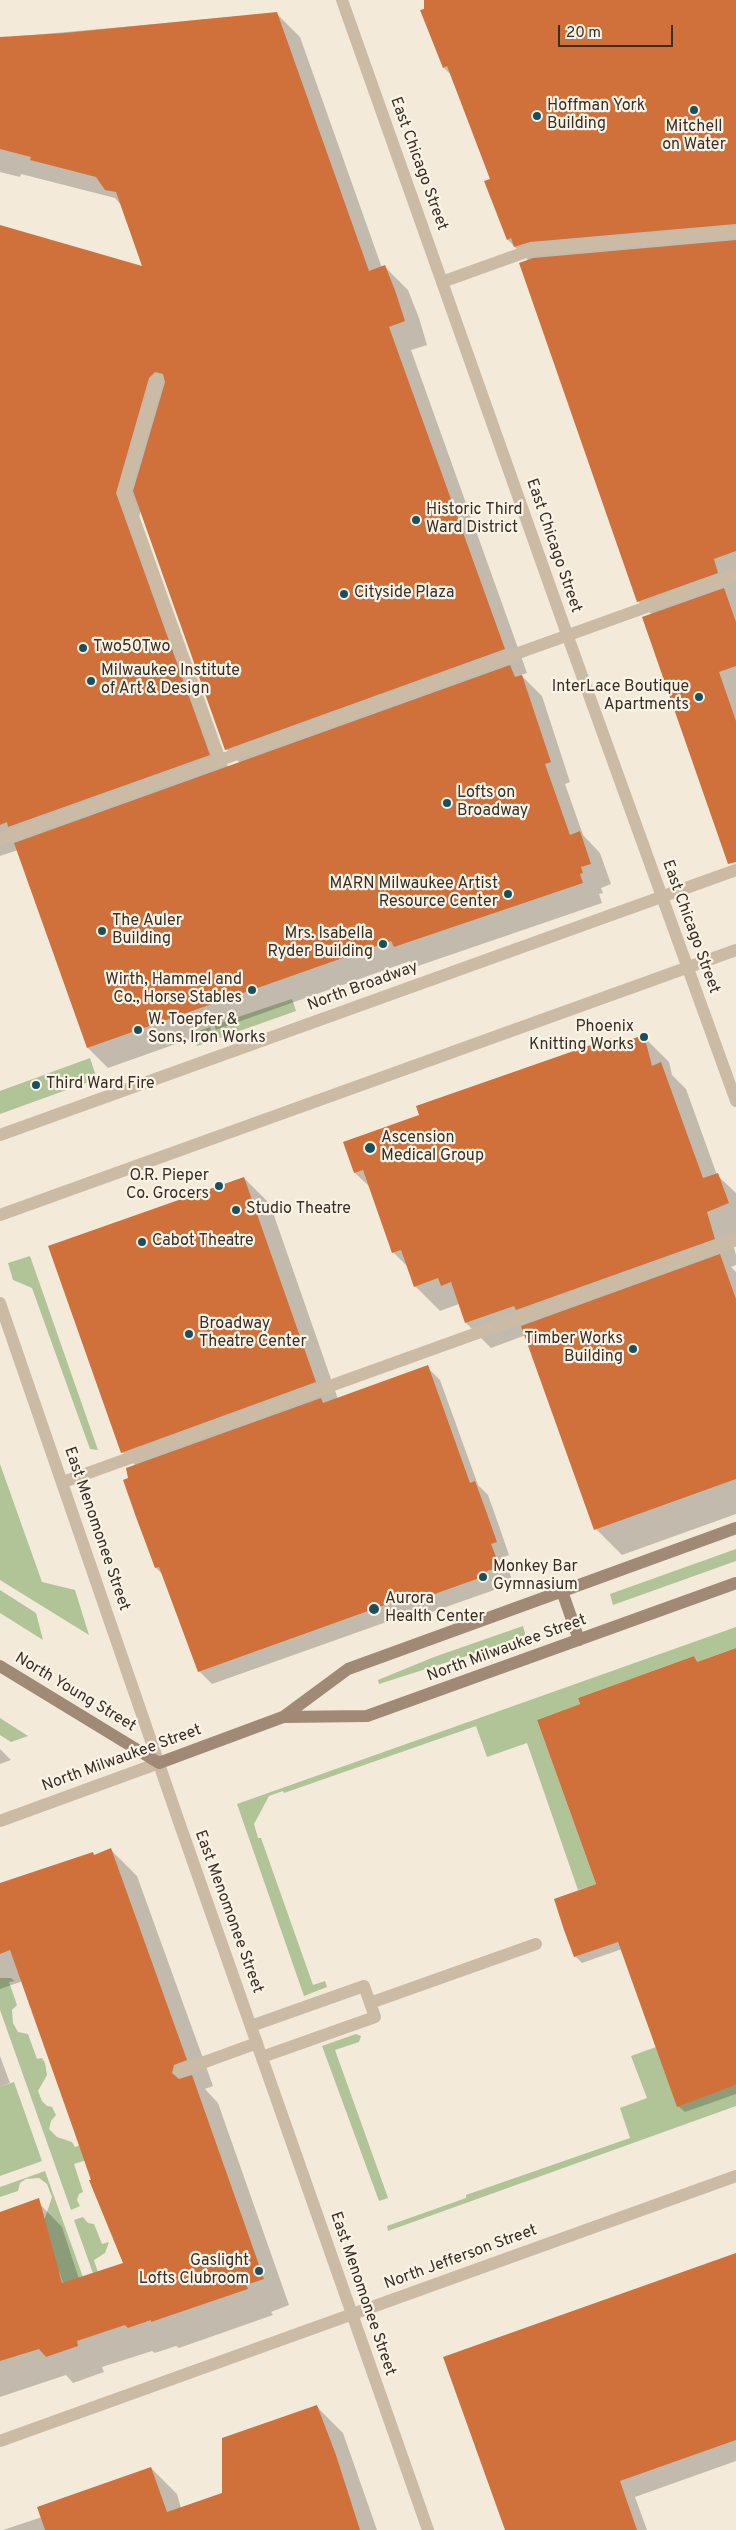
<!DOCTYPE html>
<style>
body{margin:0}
#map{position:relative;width:736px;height:2530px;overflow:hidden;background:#f3ead9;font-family:Overpass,sans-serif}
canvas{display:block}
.scale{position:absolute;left:558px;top:25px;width:115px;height:22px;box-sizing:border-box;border:2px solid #372e26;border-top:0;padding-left:6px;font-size:15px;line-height:18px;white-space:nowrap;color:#372e26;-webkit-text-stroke:4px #fbf4e6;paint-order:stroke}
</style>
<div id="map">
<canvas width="736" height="2530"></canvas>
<div class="scale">20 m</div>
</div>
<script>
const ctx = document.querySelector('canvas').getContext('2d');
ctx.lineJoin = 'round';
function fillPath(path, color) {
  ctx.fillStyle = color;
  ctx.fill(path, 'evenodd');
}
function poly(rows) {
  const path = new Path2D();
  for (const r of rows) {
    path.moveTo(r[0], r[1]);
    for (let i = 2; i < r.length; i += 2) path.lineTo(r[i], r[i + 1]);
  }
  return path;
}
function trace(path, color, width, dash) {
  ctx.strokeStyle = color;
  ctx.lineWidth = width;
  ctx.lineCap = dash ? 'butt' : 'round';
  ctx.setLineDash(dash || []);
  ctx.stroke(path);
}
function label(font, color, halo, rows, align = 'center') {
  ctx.font = font + ' Overpass,sans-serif';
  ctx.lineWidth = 4.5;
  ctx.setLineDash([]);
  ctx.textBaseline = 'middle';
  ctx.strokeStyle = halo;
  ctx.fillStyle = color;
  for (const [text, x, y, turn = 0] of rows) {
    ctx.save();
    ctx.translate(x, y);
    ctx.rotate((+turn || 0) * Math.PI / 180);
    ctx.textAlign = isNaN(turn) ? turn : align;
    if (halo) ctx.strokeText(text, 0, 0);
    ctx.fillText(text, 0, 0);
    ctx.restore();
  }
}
fillPath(poly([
 [292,999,296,1011,197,1046,193,1033,210,1027,212,1032,216,1030,214,1025],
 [90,1058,97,1079,0,1114,0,1091],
 [30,1256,98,1450,90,1449,32,1288,13,1280,8,1263],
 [0,1464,42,1582,75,1590,89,1635,0,1580],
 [736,1549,736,1561,613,1605,610,1594],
 [0,1590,36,1613,43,1640,0,1613],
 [523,1626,526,1637,379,1684,378,1680,434,1657],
 [736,1627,736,1648,697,1662,694,1656,578,1698,580,1704,537,1720,596,1884,578,1890,527,1743,487,1757,476,1726,284,1793,283,1791,269,1796,254,1824,258,1838,261,1838,313,1985,325,1981,327,1987,304,1996,237,1804],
 [0,1718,28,1736,11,1742,0,1735],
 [0,1978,11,1978,15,1981,9,1982,17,2005,12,2010,13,2023,18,2032,28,2034,37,2059,42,2058,45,2063,47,2075,38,2091,42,2101,47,2106,52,2107,56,2115,51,2121,49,2129,57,2137,72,2142,75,2147,83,2144,93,2158,74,2164,83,2192,79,2194,77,2200,80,2206,71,2210,0,2010],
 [356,2034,361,2036,359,2042,335,2050,387,2195,388,2198,379,2201,322,2046],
 [656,2047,677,2106,736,2085,736,2106,388,2231,387,2226,466,2198,466,2195,630,2138,620,2108,647,2098,631,2056],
 [14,2082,42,2161,0,2176,0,2087],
 [45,2171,94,2308,64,2286,59,2271,55,2272,44,2221,52,2197,47,2184,39,2178,26,2179,20,2183,18,2191,0,2197,0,2187],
 [83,2217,88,2223,94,2224,102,2244,109,2242,105,2253,94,2260,107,2301,100,2293,74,2220]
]), '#b0c498');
fillPath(poly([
 [425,0,736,0,736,841,652,615,638,601,529,261,508,240,491,179,452,76,444,68,426,9],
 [276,13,300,37,382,268,385,267,408,290,419,318,427,345,411,350,527,673,521,675,542,696,570,782,565,784,583,835,600,853,611,884,601,888,603,893,599,894,602,903,415,967,410,961,108,1068,88,1048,18,850,0,856,0,227,144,268,121,205,115,198,21,174,20,177,0,172,0,38],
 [141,510,226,749,240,763,228,767,139,517],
 [644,1037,669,1062,672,1075,686,1089,717,1175,736,1193,736,1235,731,1237,736,1255,736,1265,731,1267,736,1272,736,1514,622,1555,596,1529,526,1335,491,1348,466,1323,459,1304,440,1311,415,1286,408,1267,393,1252,372,1189,355,1173,421,1115,611,1040,617,1046],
 [244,1178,270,1204,338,1399,427,1367,440,1380,478,1485,488,1495,498,1523,509,1555,504,1557,512,1580,499,1584,500,1588,426,1614,423,1611,411,1616,409,1614,212,1684,199,1671,164,1576,156,1568,136,1466,122,1452],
 [736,1650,736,2094,685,2112,678,2106,622,1949,582,1963,575,1956,597,1885,582,1705,694,1658,699,1663],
 [0,1749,11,1760,0,1764],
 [111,1850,137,1876,213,2086,205,2089,218,2103,289,2305,271,2312,273,2315,179,2348,176,2346,155,2353,152,2351,102,2367,104,2372,73,2383,66,2375,0,2397,0,2214,36,2200,62,2227,79,2279,124,2264,92,2181,23,1981,0,1989,0,1885],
 [0,2056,10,2083,0,2087],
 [736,2255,736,2461,635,2497,647,2530,506,2530],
 [317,2407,343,2433,377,2530,3,2530,42,2517,151,2468,177,2494,181,2508,223,2493]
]), '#0003');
fillPath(poly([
 [424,0,736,0,736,224,530,242,514,247,511,238,507,240,484,181,490,179,447,66,443,68,420,10,424,9],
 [277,12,369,271,385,265,396,293,405,321,389,327,505,649,225,750,133,491,165,382,163,374,155,372,149,378,116,493,210,755,8,827,7,822,0,825,0,225,142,266,116,192,105,190,96,177,30,160,31,157,0,149,0,37,64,33],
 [736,240,736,551,714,559,718,573,637,602,519,263,533,258],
 [724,588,736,622,736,666,719,672,736,721,736,862,728,864,642,617],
 [510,665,515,677,522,675,551,762,545,764,570,835,580,831,591,864,581,867,583,873,580,874,583,883,394,947,391,941,87,1048,14,843],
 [644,1035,652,1066,661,1062,703,1178,718,1173,729,1203,707,1212,715,1239,516,1310,514,1306,465,1323,451,1282,441,1286,438,1278,414,1287,401,1250,392,1253,363,1170,354,1173,343,1142,419,1115,416,1106,611,1038,614,1045],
 [244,1177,316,1382,121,1453,48,1246],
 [720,1254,736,1299,736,1479,594,1530,521,1326],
 [428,1365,470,1483,475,1481,485,1508,497,1542,491,1544,500,1567,487,1571,488,1575,412,1602,411,1598,397,1604,396,1601,198,1672,159,1567,155,1568,136,1517,123,1480,128,1478,126,1468,321,1398,323,1403],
 [736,1648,736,2085,677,2107,618,1942,574,1957,564,1930,554,1899,596,1884,537,1720,580,1704,578,1698,694,1656,697,1662],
 [111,1848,187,2060,174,2065,172,2073,179,2079,192,2075,264,2279,246,2285,248,2289,151,2322,151,2320,128,2328,125,2325,77,2341,78,2346,46,2357,39,2349,0,2361,0,2212,39,2198,62,2283,123,2263,89,2180,91,2180,75,2134,10,1950,0,1954,0,1883,93,1852,94,1855],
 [736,2253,736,2440,620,2481,637,2530,505,2530,443,2357],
 [317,2405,336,2455,360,2530,45,2530,37,2507,151,2467,167,2512,222,2493,222,2438]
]), '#d0713b');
trace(poly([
 [442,282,531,250,736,232],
 [157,380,124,491,220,760],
 [0,839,736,575],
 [63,1482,736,1240],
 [370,2003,536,1944],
 [251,2026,364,1986,375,2017,262,2057],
 [180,2071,257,2043]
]), '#ccbba4', 12);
trace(poly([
 [342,0,568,637,736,1101],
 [0,1135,736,870],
 [0,1215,736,950],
 [0,1303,179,1822,428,2530],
 [0,1821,159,1763],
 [0,2441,736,2176]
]), '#ccbba4', 12);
trace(poly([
 [562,1591,579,1640],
 [0,1666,159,1763,283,1717,348,1669,736,1528],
 [283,1717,367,1716,736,1583]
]), '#a08a75', 12);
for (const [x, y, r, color] of [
 [694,110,5,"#19505c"],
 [537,116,5,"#19505c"],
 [416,520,5,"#19505c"],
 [344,594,5,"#19505c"],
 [83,648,5,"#19505c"],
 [91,681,5,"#19505c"],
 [699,697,5,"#19505c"],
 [447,803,5,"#19505c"],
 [508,894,5,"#19505c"],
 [102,931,5,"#19505c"],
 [383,944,5,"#19505c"],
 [252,990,5,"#19505c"],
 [138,1030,5,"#19505c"],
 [644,1037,5,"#19505c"],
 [36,1085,5,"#19505c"],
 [370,1148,6,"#19505c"],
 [219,1186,5,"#19505c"],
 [236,1210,5,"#19505c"],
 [142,1242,5,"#19505c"],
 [189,1334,5,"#19505c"],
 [633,1349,5,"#19505c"],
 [483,1577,5,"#19505c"],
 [374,1609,6,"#19505c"],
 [259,2271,5,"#19505c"]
]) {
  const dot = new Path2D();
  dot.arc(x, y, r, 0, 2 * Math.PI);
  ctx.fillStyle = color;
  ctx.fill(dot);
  trace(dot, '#fbf4e6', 2);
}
label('16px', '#372e26', '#fbf4e6', [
 ["Hoffman York",547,107],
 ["Building",547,125],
 ["Mitchell",694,128,"center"],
 ["on Water",694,146,"center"],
 ["Historic Third",426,511],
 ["Ward District",426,529],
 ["Cityside Plaza",354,594],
 ["Two50Two",93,648],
 ["Milwaukee Institute",101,672],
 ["of Art & Design",101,690],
 ["InterLace Boutique",689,688,"right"],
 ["Apartments",689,706,"right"],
 ["Lofts on",457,794],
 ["Broadway",457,812],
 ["MARN Milwaukee Artist",498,885,"right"],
 ["Resource Center",498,903,"right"],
 ["The Auler",112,922],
 ["Building",112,940],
 ["Mrs. Isabella",373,935,"right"],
 ["Ryder Building",373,953,"right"],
 ["Wirth, Hammel and",242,981,"right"],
 ["Co., Horse Stables",242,999,"right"],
 ["W. Toepfer &",148,1021],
 ["Sons, Iron Works",148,1039],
 ["Phoenix",634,1028,"right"],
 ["Knitting Works",634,1046,"right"],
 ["Third Ward Fire",46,1085],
 ["Ascension",381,1139],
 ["Medical Group",381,1157],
 ["O.R. Pieper",209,1177,"right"],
 ["Co. Grocers",209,1195,"right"],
 ["Studio Theatre",246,1210],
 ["Cabot Theatre",152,1242],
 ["Broadway",199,1325],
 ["Theatre Center",199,1343],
 ["Timber Works",623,1340,"right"],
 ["Building",623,1358,"right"],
 ["Monkey Bar",493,1568],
 ["Gymnasium",493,1586],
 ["Aurora",385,1600],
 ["Health Center",385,1618],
 ["Gaslight",249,2262,"right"],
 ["Lofts Clubroom",249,2280,"right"]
], 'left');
label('16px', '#372e26', '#fbf4e6', [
 ["East Chicago Street",418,164,70],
 ["East Chicago Street",553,546,71],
 ["East Chicago Street",690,927,70],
 ["North Broadway",363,987,-20],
 ["East Menomonee Street",96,1529,71],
 ["North Milwaukee Street",507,1649,-20],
 ["North Young Street",75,1693,31],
 ["North Milwaukee Street",122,1759,-20],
 ["East Menomonee Street",228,1912,70],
 ["North Jefferson Street",461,2258,-20],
 ["East Menomonee Street",362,2294,71]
]);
</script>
